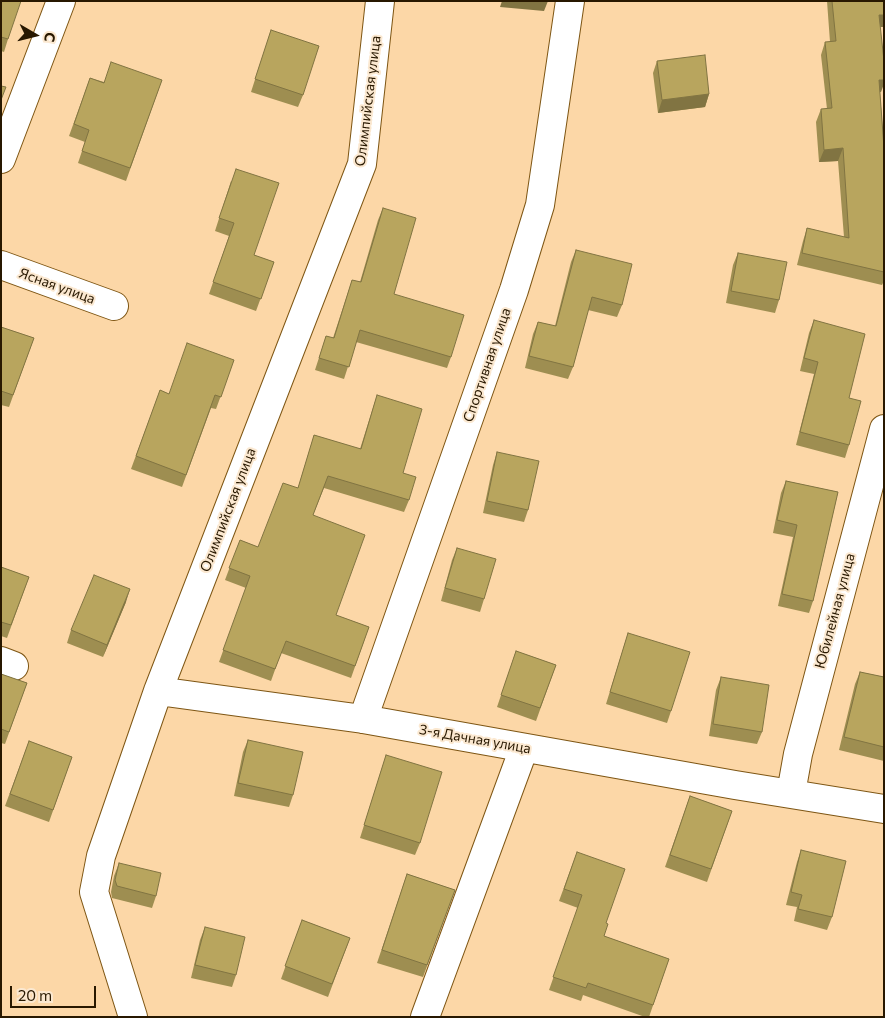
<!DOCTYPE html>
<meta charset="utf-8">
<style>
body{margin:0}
#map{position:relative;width:885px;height:1018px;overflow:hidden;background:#fcd7a7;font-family:Commissioner,sans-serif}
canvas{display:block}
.frame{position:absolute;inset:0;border:2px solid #281800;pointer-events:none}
.north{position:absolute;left:10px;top:10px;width:50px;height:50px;-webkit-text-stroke:4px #fbe8d0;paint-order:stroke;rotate:98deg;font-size:14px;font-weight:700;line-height:20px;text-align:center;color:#281800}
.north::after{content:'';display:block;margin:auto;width:18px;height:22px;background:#281800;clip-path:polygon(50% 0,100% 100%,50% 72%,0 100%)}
.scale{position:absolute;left:10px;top:986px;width:86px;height:22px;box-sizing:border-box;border:2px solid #281800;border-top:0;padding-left:6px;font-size:15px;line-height:18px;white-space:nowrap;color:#281800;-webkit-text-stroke:4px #fbe8d0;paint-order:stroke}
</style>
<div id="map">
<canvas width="885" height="1018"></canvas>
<div class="frame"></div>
<div class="north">С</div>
<div class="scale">20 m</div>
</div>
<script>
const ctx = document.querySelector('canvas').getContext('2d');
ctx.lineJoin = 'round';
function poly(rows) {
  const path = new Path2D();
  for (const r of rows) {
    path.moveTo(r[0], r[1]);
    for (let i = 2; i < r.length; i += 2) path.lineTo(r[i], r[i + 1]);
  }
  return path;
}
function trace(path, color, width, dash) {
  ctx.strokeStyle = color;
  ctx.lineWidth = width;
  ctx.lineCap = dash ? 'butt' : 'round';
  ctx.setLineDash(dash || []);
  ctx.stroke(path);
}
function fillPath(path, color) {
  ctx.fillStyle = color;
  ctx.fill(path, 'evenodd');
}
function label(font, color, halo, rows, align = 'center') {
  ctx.font = font + ' Commissioner,sans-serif';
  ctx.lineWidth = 4;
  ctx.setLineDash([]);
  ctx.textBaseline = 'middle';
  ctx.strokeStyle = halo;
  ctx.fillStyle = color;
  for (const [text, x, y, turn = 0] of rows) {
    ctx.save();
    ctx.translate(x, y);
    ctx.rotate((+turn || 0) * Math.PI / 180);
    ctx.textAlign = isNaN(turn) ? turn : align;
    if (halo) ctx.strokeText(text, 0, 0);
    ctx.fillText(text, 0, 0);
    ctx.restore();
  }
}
const minor = poly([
 [1,159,61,1],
 [1,265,114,306],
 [1,661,14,666],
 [158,691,363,719,735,785,884,809],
 [363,719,514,290,540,205,570,1],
 [791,793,798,754,884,429],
 [133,1017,94,892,101,856,158,691,362,164,380,1],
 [425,1017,524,748]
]);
trace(minor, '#7e5614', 30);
trace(minor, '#fff', 28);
fillPath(poly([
 [1,1,8,39,4,52,1,51],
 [827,1,884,1,884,27,880,27,881,92,880,92,884,148,884,281,882,285,797,265,803,241,807,228,844,237,838,161,819,162,816,122,821,109,827,109,821,55,825,42,830,42],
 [271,30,303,95,298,107,251,92],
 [657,61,709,94,705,107,658,113,653,73],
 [90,78,104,82,162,80,126,181,78,163,85,142,69,136],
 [231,181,254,255,274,262,256,311,209,294,229,236,215,231],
 [383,208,394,294,451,357,447,368,356,342,344,379,315,370,326,336,333,338,352,280,360,282,378,220],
 [576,250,622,305,617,317,588,310,573,367,568,379,525,368,533,334,538,322,555,326,571,262],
 [738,253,779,300,775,313,726,303,733,265],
 [814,320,849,398,849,445,845,458,796,445,814,374,800,371,809,333],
 [1,327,34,338,9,407,1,405],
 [234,360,216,409,211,408,182,487,131,469,160,390,169,394],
 [377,395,403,473,409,500,404,512,324,488,313,515,336,615,369,627,351,678,281,653,271,681,219,662,246,588,225,580,240,540,258,547,298,488,314,435,360,449],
 [497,452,528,510,524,522,483,513,493,465],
 [786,481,838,492,813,601,809,613,778,606,793,537,773,533,781,493],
 [457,548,484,599,480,612,441,601,452,560],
 [1,567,29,577,7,638,1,636],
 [126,602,103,657,67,643,71,630],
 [628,633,671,711,667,723,606,704],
 [516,651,556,665,536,721,497,707],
 [860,672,884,677,884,761,839,750,855,684],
 [1,674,27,683,5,744,1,743],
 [721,677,762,732,757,744,709,736,716,690],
 [248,740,293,795,289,807,234,796,243,752],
 [29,741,72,757,49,822,5,806],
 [386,755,420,843,415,855,360,838],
 [690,796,732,811,707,882,665,867],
 [801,850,832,917,827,930,794,921,797,907,786,905,797,862],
 [577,852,606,923,604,936,669,959,649,1017,645,1017,583,995,581,1001,549,990,578,908,559,901],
 [119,863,156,896,152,908,112,898,111,892,114,876],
 [407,874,455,890,423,977,377,963],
 [302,920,350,938,328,997,281,979],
 [205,927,236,975,232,987,191,978,200,940]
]), '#9e8e51');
fillPath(poly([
 [502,1,548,1,544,11,500,7],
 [879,15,884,15,884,27,875,27],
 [879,80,884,80,884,84,881,92,874,93],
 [709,94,705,107,658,113,662,100],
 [843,148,838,161,819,162,824,150],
 [130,589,126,602,103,657,107,645]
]), '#817442');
const building = poly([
 [1,1,21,1,8,39,1,37,1,1],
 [832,1,884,1,884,15,879,15,884,61,884,80,879,80,884,148,884,272,802,253,807,228,849,238,843,148,824,150,821,109,832,108,825,42,836,41,832,1],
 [271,30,319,46,303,95,255,79,271,30],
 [705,55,709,94,662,100,657,61,705,55],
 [111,62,162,80,130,168,82,151,89,130,74,124,90,78,104,83,111,62],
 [1,86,6,87,1,100,1,86],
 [236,169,279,183,254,255,274,262,261,299,213,282,234,223,219,218,236,169],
 [383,208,416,218,394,294,464,315,451,357,360,330,349,367,319,358,326,336,334,338,352,280,361,282,383,208],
 [576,250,632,264,622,305,592,297,573,367,529,356,538,322,556,326,576,250],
 [738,253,787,262,779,300,731,291,738,253],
 [814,320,865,334,849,398,861,401,849,445,800,432,818,362,804,358,814,320],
 [1,327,34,338,13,395,1,391,1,327],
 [187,343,234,360,221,397,215,395,186,475,136,456,160,390,169,394,187,343],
 [377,395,422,409,403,473,416,477,409,500,328,476,313,515,365,535,336,615,369,627,355,666,286,641,275,669,223,650,250,576,229,568,240,540,258,547,283,483,298,488,314,435,361,449,377,395],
 [497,452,539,461,528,510,487,501,497,452],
 [786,481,838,492,813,601,782,594,797,525,777,520,786,481],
 [457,548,496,559,484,599,445,588,457,548],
 [1,567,29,577,11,625,1,622,1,567],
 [94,575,130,589,107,645,71,630,94,575],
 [628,633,690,652,671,711,610,692,628,633],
 [516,651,556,665,540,708,501,695,516,651],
 [860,672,884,677,884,747,844,737,860,672],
 [1,674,27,683,9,732,1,729,1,674],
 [721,677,769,685,762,732,713,724,721,677],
 [248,740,303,752,293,795,238,783,248,740],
 [29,741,72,757,53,810,10,794,29,741],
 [386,755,442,772,420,843,364,825,386,755],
 [690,796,732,811,711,869,670,855,690,796],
 [801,850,846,861,832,917,798,909,802,895,791,892,801,850],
 [577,852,625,869,606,923,608,924,604,936,669,959,653,1005,588,983,586,988,553,977,582,895,564,889,577,852],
 [119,863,161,873,156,896,117,886,115,880,119,863],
 [407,874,455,890,427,965,382,950,407,874],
 [302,920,350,938,332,984,285,966,302,920],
 [205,927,245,937,236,975,195,965,205,927]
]);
fillPath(building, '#b8a55e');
trace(building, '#817442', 1);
label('14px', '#281800', '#fbe8d0', [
 ["Олимпийская улица",368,101,-83],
 ["Ясная улица",57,286,20],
 ["Спортивная улица",487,365,-71],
 ["Олимпийская улица",228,510,-69],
 ["Юбилейная улица",835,611,-75],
 ["3-я Дачная улица",475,739,10]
]);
</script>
